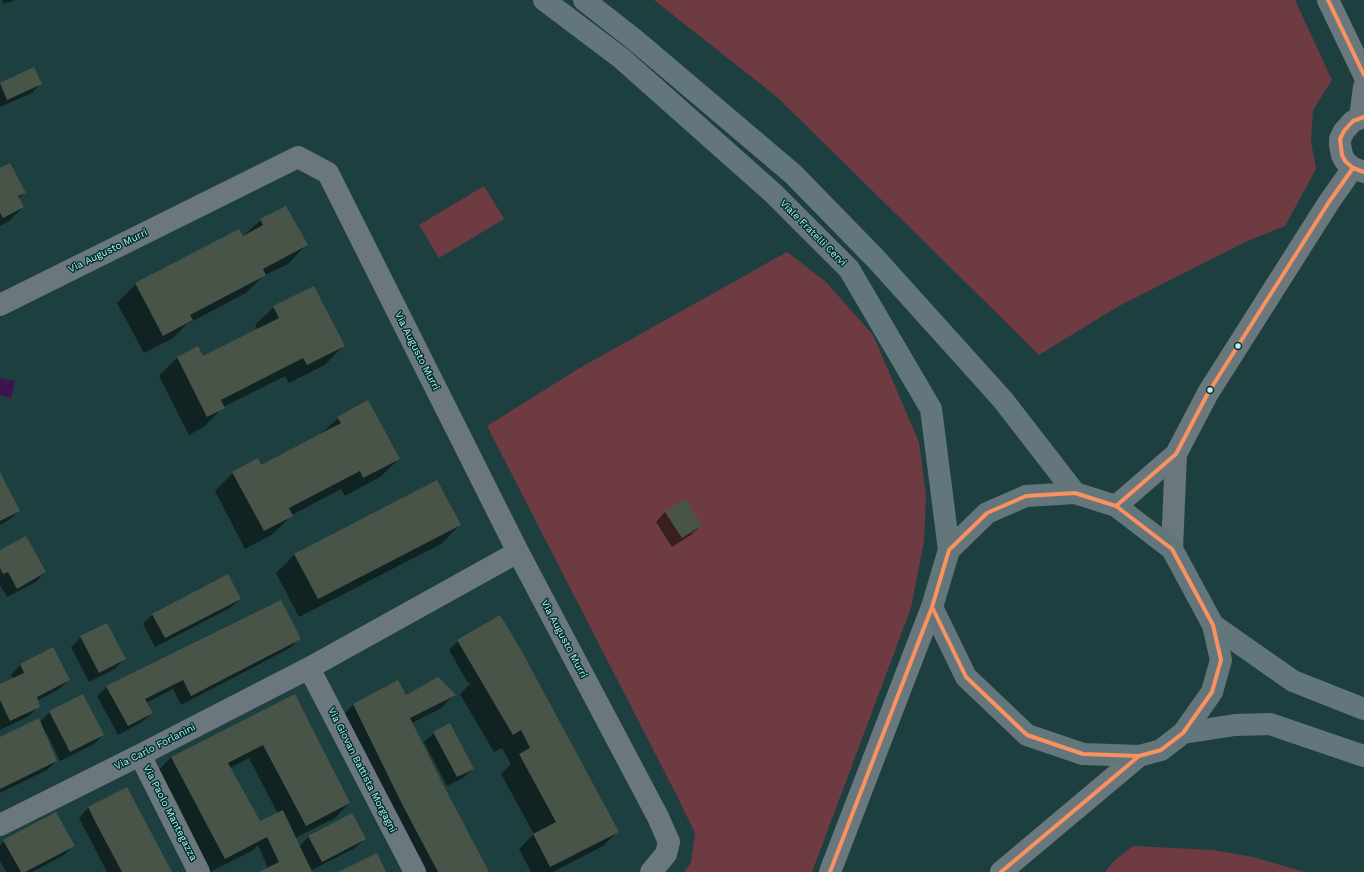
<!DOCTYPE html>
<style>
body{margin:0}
canvas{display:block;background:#1e3f3f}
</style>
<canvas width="1364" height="872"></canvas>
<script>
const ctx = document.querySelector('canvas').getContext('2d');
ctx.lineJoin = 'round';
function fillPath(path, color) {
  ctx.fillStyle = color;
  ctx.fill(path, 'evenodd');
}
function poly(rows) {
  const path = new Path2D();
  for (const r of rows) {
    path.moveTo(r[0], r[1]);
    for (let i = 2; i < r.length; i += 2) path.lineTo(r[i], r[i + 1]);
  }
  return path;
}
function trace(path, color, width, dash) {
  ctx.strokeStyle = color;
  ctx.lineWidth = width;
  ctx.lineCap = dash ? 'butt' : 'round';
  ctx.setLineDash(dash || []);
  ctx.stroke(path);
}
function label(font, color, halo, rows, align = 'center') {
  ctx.font = font + ' "Work Sans",sans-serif';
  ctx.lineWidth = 3;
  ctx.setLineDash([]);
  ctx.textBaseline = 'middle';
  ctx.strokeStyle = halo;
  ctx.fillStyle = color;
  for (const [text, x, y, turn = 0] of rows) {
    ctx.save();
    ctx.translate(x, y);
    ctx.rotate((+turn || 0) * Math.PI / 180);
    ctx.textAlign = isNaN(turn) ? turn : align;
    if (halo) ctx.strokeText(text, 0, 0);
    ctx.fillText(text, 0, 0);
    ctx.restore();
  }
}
fillPath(poly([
 [654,0,1295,0,1332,80,1313,110,1311,142,1316,169,1285,226,1245,242,1117,307,1039,355,953,270,777,97],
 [484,186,504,219,439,258,419,225],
 [787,252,825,281,873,335,919,442,926,496,924,541,911,608,812,872,684,872,691,863,695,833,677,796,487,426,578,369],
 [1133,846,1213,850,1253,857,1304,872,1105,872,1115,860]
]), '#6d3b41');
fillPath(poly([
 [0,378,15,381,11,398,0,395]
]), '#3e1450');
fillPath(poly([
 [2,0,16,0,4,4],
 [34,68,41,83,32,93,0,107,0,84],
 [0,169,24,193,18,199,23,207,9,221,0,226],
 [261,220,306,245,288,264,263,276,246,293,187,324,173,338,144,353,117,303,136,284,239,230,242,237],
 [274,307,343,346,325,365,289,383,285,376,223,407,205,426,189,435,159,376,177,358,197,347,202,357,258,330,255,325],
 [338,418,399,459,380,477,345,496,341,489,292,515,273,534,245,549,215,491,233,473,261,466,321,434],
 [0,474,19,511,9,520,0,525],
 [665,512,701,525,691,535,672,547,656,522],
 [460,525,441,544,299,617,276,573,295,554],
 [0,551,45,572,36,582,7,597,0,585],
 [227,575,240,599,230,608,155,647,143,624,152,615],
 [81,637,124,659,115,669,89,682,71,647],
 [299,639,290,648,181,705,173,689,146,703,152,713,142,722,118,735,97,696,107,687],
 [458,641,617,832,603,846,553,872,531,872,519,849,534,834,501,774,511,764,502,748,494,752,460,694,472,682,468,683,449,650],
 [52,648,69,680,59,689,37,701,39,706,29,716,0,730,0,685,13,679,11,675,20,665],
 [295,695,349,803,335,818,295,838,299,847,309,836,365,839,355,848,312,870,307,861,306,862,311,872,261,872,268,868,258,845,252,851,210,872,157,772,171,757],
 [249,758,278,814,259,824,230,768],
 [454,695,440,709,412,723,488,872,417,872,339,719,354,704,406,696],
 [50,712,103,735,94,744,60,761,47,734,45,735,56,761,47,770,0,793,0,738,40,722],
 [434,733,473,769,463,778,447,786,424,742],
 [127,788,171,872,107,872,79,818,88,808],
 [4,841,73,846,64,855,32,872,6,872,0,861,0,845]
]), '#0007');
fillPath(poly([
 [34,67,42,84,7,100,0,83],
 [10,163,26,193,18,196,24,207,3,218,0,213,0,168],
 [286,206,308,245,263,269,266,275,190,315,193,320,163,336,135,283,239,229,243,236,263,225,260,219],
 [314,286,345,346,307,365,303,358,221,400,225,408,207,417,177,357,198,346,203,356,279,318,273,306],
 [368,400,400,459,363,478,360,471,289,508,293,516,264,531,232,472,258,458,261,465,341,423,337,417],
 [0,472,20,511,0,521],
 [437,480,461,525,318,599,294,554],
 [685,499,702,525,682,538,665,512],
 [26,536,46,572,17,589,8,572,3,574,0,568,0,550],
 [228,574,241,599,165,638,152,614],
 [281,600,301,639,191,696,183,680,145,699,153,713,128,726,106,686],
 [500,615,521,650,619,832,550,867,533,834,556,822,519,754,530,748,521,730,513,735,457,640],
 [107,623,126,659,99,673,80,636],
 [53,647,70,680,37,697,40,707,10,721,0,700,0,684,24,673,20,664],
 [438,677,456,695,410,718,443,784,489,872,438,872,402,804,353,704,398,680,406,695],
 [83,694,104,735,70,752,49,711],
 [295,694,350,803,306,826,263,745,228,763,260,821,283,810,312,872,259,872,279,862,267,837,225,859,171,757],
 [39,718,57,761,0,789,0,737],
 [450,723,474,769,457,777,433,732],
 [127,787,146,823,172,872,122,872,98,827,88,807],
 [56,812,75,846,25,872,21,872,3,840],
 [352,813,366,839,322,862,308,836],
 [377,853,386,872,338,872]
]), '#495448');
trace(poly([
 [1328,0,1364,75],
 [1364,117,1353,121,1344,131,1340,139,1340,145,1342,155,1345,161,1353,168,1364,172],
 [1360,118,1364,87],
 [0,305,298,157,328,173,518,552,658,817,669,842,666,854,651,872],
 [1116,506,1176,454,1208,393,1329,202,1353,168],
 [1172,549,1176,454],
 [309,668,415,872],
 [140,755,199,872],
 [0,825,140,755,309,668,518,552],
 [830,872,932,607],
 [1001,872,1139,756]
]), '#6a787e', 22);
trace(poly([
 [544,0,621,58,773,193,849,269,931,409,949,550],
 [584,0,635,40,793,174,876,259,1003,400,1075,493],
 [1075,493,1116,506,1172,549,1213,625,1221,660,1212,692,1183,733,1161,750,1139,756,1083,754,1027,735,966,677,932,607,949,550,987,513,1026,496,1075,493],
 [1213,625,1293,681,1364,709],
 [1183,733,1235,725,1270,724,1364,756]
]), '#62767c', 22);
trace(poly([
 [1328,0,1364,75],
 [1364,117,1353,121,1344,131,1340,139,1342,155,1345,161,1353,168,1364,172],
 [1075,493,1116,506,1172,549,1213,625,1221,660,1212,692,1183,733,1161,750,1139,756,1083,754,1027,735,966,677,932,607,949,550,987,513,1026,496,1075,493],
 [1116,506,1176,454,1208,393,1329,202,1353,168],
 [830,872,932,607],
 [1001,872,1139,756]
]), '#fa915f', 4);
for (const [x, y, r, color] of [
 [1238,346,3.5,"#beefee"],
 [1210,390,3.5,"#beefee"]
]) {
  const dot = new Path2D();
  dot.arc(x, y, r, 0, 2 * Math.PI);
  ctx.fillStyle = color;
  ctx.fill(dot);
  trace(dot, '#003131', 1.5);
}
label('10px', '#beefee', '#003131', [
 ["Viale Fratelli Cervi",813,233,45],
 ["Via Augusto Murri",108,251,-26],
 ["Via Augusto Murri",417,351,63],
 ["Via Augusto Murri",564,639,62],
 ["Via Carlo Forlanini",155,747,-27],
 ["Via Giovan Battista Morgagni",362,770,63],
 ["Via Paolo Mantegazza",170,813,63]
]);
</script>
